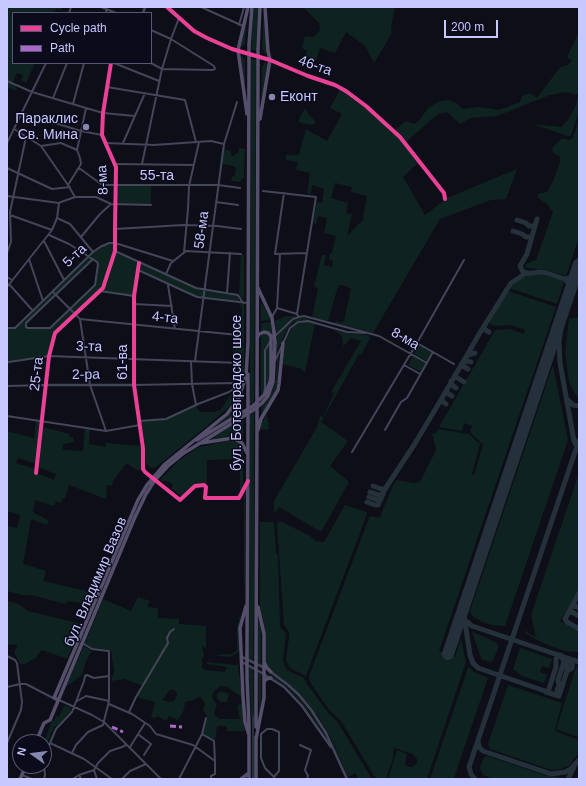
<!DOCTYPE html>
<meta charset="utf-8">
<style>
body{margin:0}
#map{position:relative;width:586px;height:786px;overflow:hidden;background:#0e0e18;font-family:Arial,sans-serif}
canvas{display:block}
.frame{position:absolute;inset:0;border:8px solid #c6c8fe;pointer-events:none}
.legend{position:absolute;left:12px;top:12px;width:140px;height:52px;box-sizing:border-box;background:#0b0b1b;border:1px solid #565776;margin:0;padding:5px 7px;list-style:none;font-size:12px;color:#c6c8fe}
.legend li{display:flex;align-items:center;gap:8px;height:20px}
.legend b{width:20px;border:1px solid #565776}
.north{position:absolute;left:12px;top:734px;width:40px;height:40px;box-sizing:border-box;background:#0b0b1b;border:1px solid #565776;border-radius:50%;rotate:284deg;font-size:11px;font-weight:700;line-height:16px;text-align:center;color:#c6c8fe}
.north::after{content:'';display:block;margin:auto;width:14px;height:18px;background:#8687ae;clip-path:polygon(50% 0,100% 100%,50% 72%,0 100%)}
.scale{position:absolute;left:444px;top:20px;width:54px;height:18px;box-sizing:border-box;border:2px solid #c6c8fe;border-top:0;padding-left:5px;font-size:12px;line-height:14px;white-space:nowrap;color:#c6c8fe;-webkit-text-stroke:3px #0b0b1b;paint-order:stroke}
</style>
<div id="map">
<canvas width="586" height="786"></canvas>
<div class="frame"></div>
<ul class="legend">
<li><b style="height:5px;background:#ea4096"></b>Cycle path</li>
<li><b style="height:5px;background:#ac68c9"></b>Path</li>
</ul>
<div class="north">N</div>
<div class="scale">200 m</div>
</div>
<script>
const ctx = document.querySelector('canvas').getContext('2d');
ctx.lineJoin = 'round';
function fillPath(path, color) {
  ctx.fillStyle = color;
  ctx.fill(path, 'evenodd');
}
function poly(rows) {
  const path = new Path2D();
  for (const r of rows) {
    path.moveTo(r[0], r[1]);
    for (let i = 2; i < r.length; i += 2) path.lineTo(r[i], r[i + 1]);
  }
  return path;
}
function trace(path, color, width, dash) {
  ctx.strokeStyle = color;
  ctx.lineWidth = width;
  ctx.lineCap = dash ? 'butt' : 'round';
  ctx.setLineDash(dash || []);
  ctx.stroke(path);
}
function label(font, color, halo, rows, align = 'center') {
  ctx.font = font + ' Arial,sans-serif';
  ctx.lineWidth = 3;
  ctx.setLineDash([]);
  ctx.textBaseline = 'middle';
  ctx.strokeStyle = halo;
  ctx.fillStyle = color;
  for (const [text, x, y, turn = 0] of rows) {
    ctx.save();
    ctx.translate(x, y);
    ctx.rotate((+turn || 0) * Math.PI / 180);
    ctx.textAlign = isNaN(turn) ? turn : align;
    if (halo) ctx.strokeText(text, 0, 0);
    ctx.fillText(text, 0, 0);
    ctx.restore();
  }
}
fillPath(poly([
 [7,7,62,7,61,10,56,9,54,13,13,13,13,63,35,63,26,83,21,80,23,75,17,73,12,84,15,85,17,91,7,87],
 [254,7,258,7,256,51,251,49],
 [264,7,267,51,265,54,264,54,264,50,262,50],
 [303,7,396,7,394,10,391,28,392,33,374,63,365,46,346,32,335,53,320,48,316,61,305,57,307,51,302,48,305,36,314,37,320,30,319,23],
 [247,16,245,44,243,45,243,47,240,46],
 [579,32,579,112,571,135,568,136,532,124,561,127,568,120,576,105,578,95,565,92,550,95,497,116,471,118,460,124,447,112,438,114,405,143,419,162,403,177,425,215,447,198,517,169,506,199,491,200,440,219,373,333,335,323,336,321,341,323,344,321,351,289,342,285,338,286,328,321,312,317,318,289,314,286,322,255,326,255,324,265,332,267,333,261,329,260,330,254,332,253,336,236,324,233,327,218,318,216,316,224,313,223,317,202,322,203,324,189,312,185,311,194,307,194,310,173,296,170,298,162,286,160,286,155,299,155,306,129,327,141,342,114,330,108,341,88,366,106,394,131,406,121,414,124,418,122,428,108,440,101,449,100,458,104,462,109,479,107,499,110,520,102,522,96,530,93,537,98,560,67,566,66,572,61,567,57],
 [335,183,352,187,351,192,367,196,363,217,364,219,347,236,352,214,346,213,348,203,331,198],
 [241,56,243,56,243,59,245,60,245,91],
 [251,59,256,60,254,402,250,406],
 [264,62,269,64,261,105,262,66,264,65],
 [305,108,310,116,316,122,313,125,300,123,299,121,299,119],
 [579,121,579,237,566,276,547,270,527,268,525,267,526,264,536,260,553,212,547,204,537,197,538,194,548,191,554,179,560,162,560,157,553,152,552,148,562,138,568,140,572,139],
 [239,148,245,149,244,177,239,182,231,181,232,177,235,175,236,168,233,166,222,164,224,149,231,151,231,155,234,156,236,153,238,154],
 [116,185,151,186,151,205,115,205],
 [115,243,115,251,196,288,238,295,239,299,238,301,197,297,138,271,134,296,100,291,55,333,49,356,10,362,8,364,9,374,7,374,7,328,15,328,93,252,106,244],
 [93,259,98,264,95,285,50,328,29,328,25,325],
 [241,254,244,255,244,301,239,293],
 [533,274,548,276,561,280,564,282,557,304,509,288,518,280],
 [508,291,556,307,439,651,455,657,461,638,466,662,427,779,388,779,397,750,407,754,405,763,408,767,413,767,417,763,417,759,413,754,395,748,394,749,393,758,386,779,376,779,341,721,329,710,310,682,309,676,369,518,372,516,378,518,380,517,394,483,397,480,414,483,419,482,422,478,436,450,432,433,435,434,438,429,469,434,480,444,472,474,474,475,483,445,470,432,472,426,464,423,462,431,439,427,495,330,510,329,524,334,525,330,511,325,495,326,490,324,490,320],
 [261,302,269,315,270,320,261,321],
 [241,304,244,304,244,372,241,384,239,383,242,370,241,363,235,362,238,359,239,354,233,353,235,350,238,348,240,337,238,332,232,330,234,318,238,319,241,321,242,307,240,307],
 [286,316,295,316,276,333,275,321],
 [579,317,579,397,575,394,569,382,565,352,569,319],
 [300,318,306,318,315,322,301,320,292,323,287,329,276,354,277,336,291,322],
 [271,322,272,331,273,337,261,331,261,323],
 [301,322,308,322,315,324,305,372,302,371,302,369,282,364,283,350,286,340,293,326],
 [333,330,344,333,368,335,370,338,361,355,359,354,321,422,348,441,330,466,349,482,321,532,279,507,274,514,274,501,317,427,320,416,323,417,334,393,331,392,361,341,351,338,343,346,342,336],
 [261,334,267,334,270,337,270,341,264,349,264,388,261,396],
 [270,344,270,373,266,387,266,350],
 [419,345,432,352,427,361,414,354],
 [279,353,277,387,275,393,261,416,261,407,269,398,274,386,276,378,277,360],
 [413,356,426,363,421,372,408,365],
 [553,365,568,440,505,626,492,625,482,622,472,616,470,611],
 [241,385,230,406,207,426,155,468,150,467,146,463,145,444,141,421,169,418,196,406,200,412,214,412,219,410,220,411,233,391,238,386],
 [243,391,243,410,204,434,225,417,234,407],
 [254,412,254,606,253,661,249,659,250,415],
 [267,414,269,429,261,430,261,425],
 [243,419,243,442,234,437,230,436,205,441],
 [36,421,43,421,37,464,18,458,16,463,36,469,36,473,54,480,56,474,38,467,43,427,69,434,69,437,73,437,74,442,63,444,63,450,83,451,85,429,90,429,89,444,106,447,106,443,141,446,141,470,136,470,128,464,125,465,113,481,112,486,107,485,106,499,69,485,65,499,63,498,61,503,56,501,54,506,35,500,33,512,49,521,47,525,31,519,23,564,46,571,43,581,95,593,91,602,85,601,83,603,67,601,66,604,31,595,22,595,7,591,7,526,17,528,20,515,7,511,7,431,34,438],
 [232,440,240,443,243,448,243,484,244,486,239,496,237,497,240,493,240,463,239,459,207,460,207,483,194,485,183,496,181,496,172,489,173,484,165,480,163,482,160,480,178,461,199,447],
 [579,473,579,590,560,621,579,632,579,652,576,652,565,651,548,645,535,639,525,633,526,630,528,633,536,637,532,620,532,612],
 [245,493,245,583,244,583,244,496],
 [345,505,367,512,367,514,306,676,290,668,286,661,289,636,289,632,284,625,277,524,280,521,310,536,316,541,324,542],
 [260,522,274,522,276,554,278,554,280,627,286,633,283,661,287,670,304,678,307,684,329,714,337,721,372,779,358,779,356,773,348,777,330,736,318,716,294,689,269,669,265,661,263,618,260,608],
 [114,560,113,565,58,695,64,678],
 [138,597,150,601,147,607,158,608,158,618,179,619,179,624,206,626,206,650,204,646,202,646,204,655,202,659,202,668,205,670,225,672,227,667,207,664,207,662,235,665,238,664,242,697,227,687,221,686,215,690,212,696,214,702,217,704,214,714,219,719,240,719,237,705,242,704,245,731,227,731,227,728,225,726,217,726,215,740,202,734,207,716,203,710,205,704,201,697,198,697,194,700,185,702,184,710,178,720,169,716,166,721,157,716,155,718,151,717,155,702,136,697,144,686,124,679,111,681,114,671,111,650,92,648,85,643,103,599,131,611],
 [170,689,176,691,177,695,174,701,169,702,162,700,165,697],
 [7,601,19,604,28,611,82,624,67,659,42,650,39,653,36,658,25,664,20,664,14,652,18,645,7,644],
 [240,616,241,616,239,629,239,651,234,655,229,657,213,655,232,654,237,650,237,628],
 [258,616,261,630,261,665,258,663],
 [472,632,487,638,498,644,498,648,493,661,490,662,483,660,481,658],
 [84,646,92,651,86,661,82,675,66,687],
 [520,648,552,659,549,668,542,666,540,672,547,675,544,683,522,676,513,669],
 [249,667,253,669,254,716,251,716],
 [469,667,474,672,488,678,454,778,457,779,430,779,468,668],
 [576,667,579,668,579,737,558,730,556,729],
 [264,671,276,678,299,698,316,719,327,738,306,708,294,695],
 [258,672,261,674,261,700,259,714],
 [508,685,562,703,555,730,557,732,579,740,579,752,570,765,561,769,551,770,490,749,488,744],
 [221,691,229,694,227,702,221,702,217,699,217,694],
 [64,705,71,708,71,711,57,726,54,727,44,751,44,742,52,721,54,721,56,716,59,717],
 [488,756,547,776,561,777,561,779,493,779,483,775,480,768,484,757]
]), '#0e221f');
trace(poly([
 [544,642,541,620,579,508],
 [533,673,539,656]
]), '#0c253b', 1);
trace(poly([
 [517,220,526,223,529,226,535,226],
 [513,231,522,234,526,237,531,237],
 [528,273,523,272,520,266,527,254,537,219],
 [565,279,570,278,576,272],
 [565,279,569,284,570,290],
 [564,308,559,342,560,363,574,441,577,447],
 [484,326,484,329,489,332],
 [466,357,468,355,475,353],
 [468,369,463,366,462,363,468,361,471,362],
 [455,375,456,377,464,382],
 [451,381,452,385,456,388],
 [447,389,447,393,452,396],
 [567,399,573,405,579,406],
 [446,404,443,402,442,398,481,331,511,283,525,274,540,272,547,273,579,284],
 [373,486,381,489,385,489],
 [370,492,379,495,383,494],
 [369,497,378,500,381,499],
 [367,502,375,505,378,505,385,489,414,445,442,398],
 [579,593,565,619,567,622,579,629],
 [571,607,575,606,579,608],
 [463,609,470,655,473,663,478,668,548,692,556,667,556,659,559,655],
 [568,613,572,612,579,616],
 [464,619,472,626,579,662],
 [567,671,572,668,573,660,574,660],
 [557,690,559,686,558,680,564,662,561,655],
 [546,692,559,696,567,671,567,664,570,659],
 [478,741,479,747,483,751,551,774,565,772,571,769,579,760],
 [475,779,471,774,469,767,579,440],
 [568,779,574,767]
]), '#24313b', 5);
trace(poly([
 [448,654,579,264]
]), '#24313b', 12);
trace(poly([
 [101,7,116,13],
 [107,7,106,11,107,13],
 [201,7,243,26],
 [69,13,71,7],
 [239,25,244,7],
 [151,30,171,39,214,66,215,69,212,70,162,69,151,63],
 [270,60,308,76,335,85,366,106,400,137,444,193,445,199],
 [114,63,159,81],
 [7,81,32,92,103,113,135,116],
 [107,87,185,100,196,142],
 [53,98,67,63],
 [73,104,84,63],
 [22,113,81,131,102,135],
 [14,129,41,146,68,185,75,197],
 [7,143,46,63],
 [106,143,154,145,211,141,224,144],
 [123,143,145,93],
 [41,146,61,143,77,150,80,158,81,164,68,185],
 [77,150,86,108],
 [116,164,193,165],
 [142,164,162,69,171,39,179,18],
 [7,168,52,189,70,187],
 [79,168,101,184,105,185,218,185,240,188],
 [263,191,316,197,297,314,299,317],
 [284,193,275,254,307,253],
 [7,196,59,203,61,202,75,197,96,197,111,204,151,205],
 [216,202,238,205],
 [10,215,52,230],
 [57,218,70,224,93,252],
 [115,229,183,225,217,226,241,229],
 [49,235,69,244,97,262,98,264,95,285,50,328,28,328,26,327,26,323,93,259],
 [81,237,100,214,111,204],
 [44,241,64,280],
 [115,251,196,288,238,295,243,303],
 [184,252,188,209,189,186,199,142],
 [7,253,11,242,10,212,26,137],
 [29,259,43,301],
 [138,270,197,297,248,303],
 [166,274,171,263,186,251,241,254],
 [7,277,12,280],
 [9,284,33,311],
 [168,285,175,329],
 [7,287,52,230,57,218,59,203],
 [100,291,134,296],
 [53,292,80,319,90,385,106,431],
 [227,293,230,253],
 [134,304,172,306],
 [277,308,297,314],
 [272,317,277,308,280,254],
 [80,319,238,335,239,338,238,345],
 [7,328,15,328,93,252,100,247,109,243,115,243,173,261],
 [276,335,293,319,299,317,304,316,379,336,427,363],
 [417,343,454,364],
 [191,361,192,384,196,405],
 [195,361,224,144,237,102],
 [275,361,290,328,298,322,308,321,347,332,365,333],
 [9,362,49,356,240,363],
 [404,365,420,374],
 [7,386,46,385,36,473],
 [264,393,265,388,265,350,270,342],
 [7,416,106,431,140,425],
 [139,421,166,419,198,404,229,392,235,388,236,385,234,383,134,385,134,296,139,263],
 [385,430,401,402,407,398,433,352],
 [352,452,417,343,464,260],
 [155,480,180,500,195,486,204,485,206,487,205,498,239,498,247,484],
 [7,656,15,660,17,663,22,702,21,710,7,743],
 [7,687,20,684,26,684,53,698],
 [59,700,92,715,104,722,161,779],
 [77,701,86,696,109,701],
 [109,704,132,714,150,726,156,734,193,745,215,761,215,774,211,776,211,779],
 [129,712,136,697,168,643,167,638,170,632,174,629],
 [202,734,214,741,215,761],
 [139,735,151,744,144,755],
 [50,743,84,759,112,779],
 [300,745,311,750,305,770,308,776,307,779],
 [130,747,145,723],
 [72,753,76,745,88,732,103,725,109,701,109,651,92,649,84,644],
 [44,757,56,729,72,712,84,681,85,676,87,675,94,678,109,676],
 [94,770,97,779],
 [22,775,32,779],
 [79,775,94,770,98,763,110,751,122,747,126,745],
 [274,777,265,768,261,758,261,734,267,729,272,729,279,732,279,771,274,777,274,779],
 [44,779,45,775,44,766],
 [73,779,79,775,81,779],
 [122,779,130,771,146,764],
 [179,779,202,734,206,718]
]), '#434559', 2);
trace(poly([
 [167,7,194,31,207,38,232,49,270,60],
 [143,13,145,7],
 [111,63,103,113,102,135,116,167,114,256,103,288,55,333,49,356,46,385,134,385,143,448,143,469,145,472,153,478],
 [242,657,265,668],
 [242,662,262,673,284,687,302,706,331,747],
 [271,672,288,685,299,695,312,711,326,733,347,779]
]), '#434559', 2.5);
trace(poly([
 [249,45,252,7],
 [258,49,260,7],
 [247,114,238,50,248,7],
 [260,119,270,60,268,51,265,7],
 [258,288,272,318,274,332],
 [257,338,259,334,264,332,268,333,271,336],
 [248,344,249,61],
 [257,394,258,65],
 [248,401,248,374],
 [258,430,261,419,278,390,279,384,283,343],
 [197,440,253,406,265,394,270,382,271,376,271,346],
 [201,443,233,438,242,443,247,453],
 [246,606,240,628,243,697,245,722,249,735],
 [247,653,248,422],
 [256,657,257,416],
 [264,662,267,668,271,672],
 [247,677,249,725,249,779],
 [264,682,266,679,271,678],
 [58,700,54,698,138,500,147,485,165,464,227,414,238,399,246,377,248,342],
 [256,727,256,676],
 [256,739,264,698,264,634,258,607],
 [36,742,44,723,50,720,135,517,146,494,155,480,168,466,184,453,255,409,262,403,268,396,273,382,275,343],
 [20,779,26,766],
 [241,779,249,773],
 [256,779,256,737]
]), '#554f6b', 3.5);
trace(poly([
 [253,779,253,716]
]), '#3b545e', 1);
trace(poly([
 [249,61,249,45],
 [258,65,258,49],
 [274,332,275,343],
 [271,336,271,346],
 [257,416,257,394],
 [248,422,248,401],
 [247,653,247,677],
 [256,657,256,676]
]), '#554f6b', 3.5);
trace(poly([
 [170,726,182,727],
 [112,727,123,732]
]), '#ac68c9', 3, [6, 3]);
trace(poly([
 [167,7,194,31,207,38,232,49,270,60,308,76,335,85,346,91,366,106,400,137,444,193,445,199],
 [139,263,134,296,134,385,143,448,143,469,145,472,180,500,195,486,204,485,206,487,205,498,239,498,248,481],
 [36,473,49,356,55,333,103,288,115,251,115,229,116,167,102,135,103,113,111,63]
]), '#ea4096', 4);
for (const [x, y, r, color] of [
 [272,97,4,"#8687ae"],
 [86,127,4,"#8687ae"]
]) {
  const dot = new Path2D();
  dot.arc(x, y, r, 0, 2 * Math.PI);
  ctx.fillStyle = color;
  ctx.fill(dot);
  trace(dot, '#0b0b1b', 1.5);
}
label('14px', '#c6c8fe', '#0b0b1b', [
 ["46-та",315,66,20],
 ["55-та",157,176],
 ["8-ма",103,180,-93],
 ["58-ма",202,230,-82],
 ["5-та",75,256,-43],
 ["4-та",165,318,6],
 ["8-ма",405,339,30],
 ["3-та",89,347,2],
 ["61-ва",123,362,-90],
 ["25-та",37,374,-83],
 ["2-ра",86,375,-1],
 ["бул. Ботевградско шосе",237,393,-90],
 ["бул. Владимир Вазов",96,582,-67]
]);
label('14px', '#c6c8fe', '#0b0b1b', [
 ["Еконт",280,97],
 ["Параклис",78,119,"right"],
 ["Св. Мина",78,135,"right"]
], 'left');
</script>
